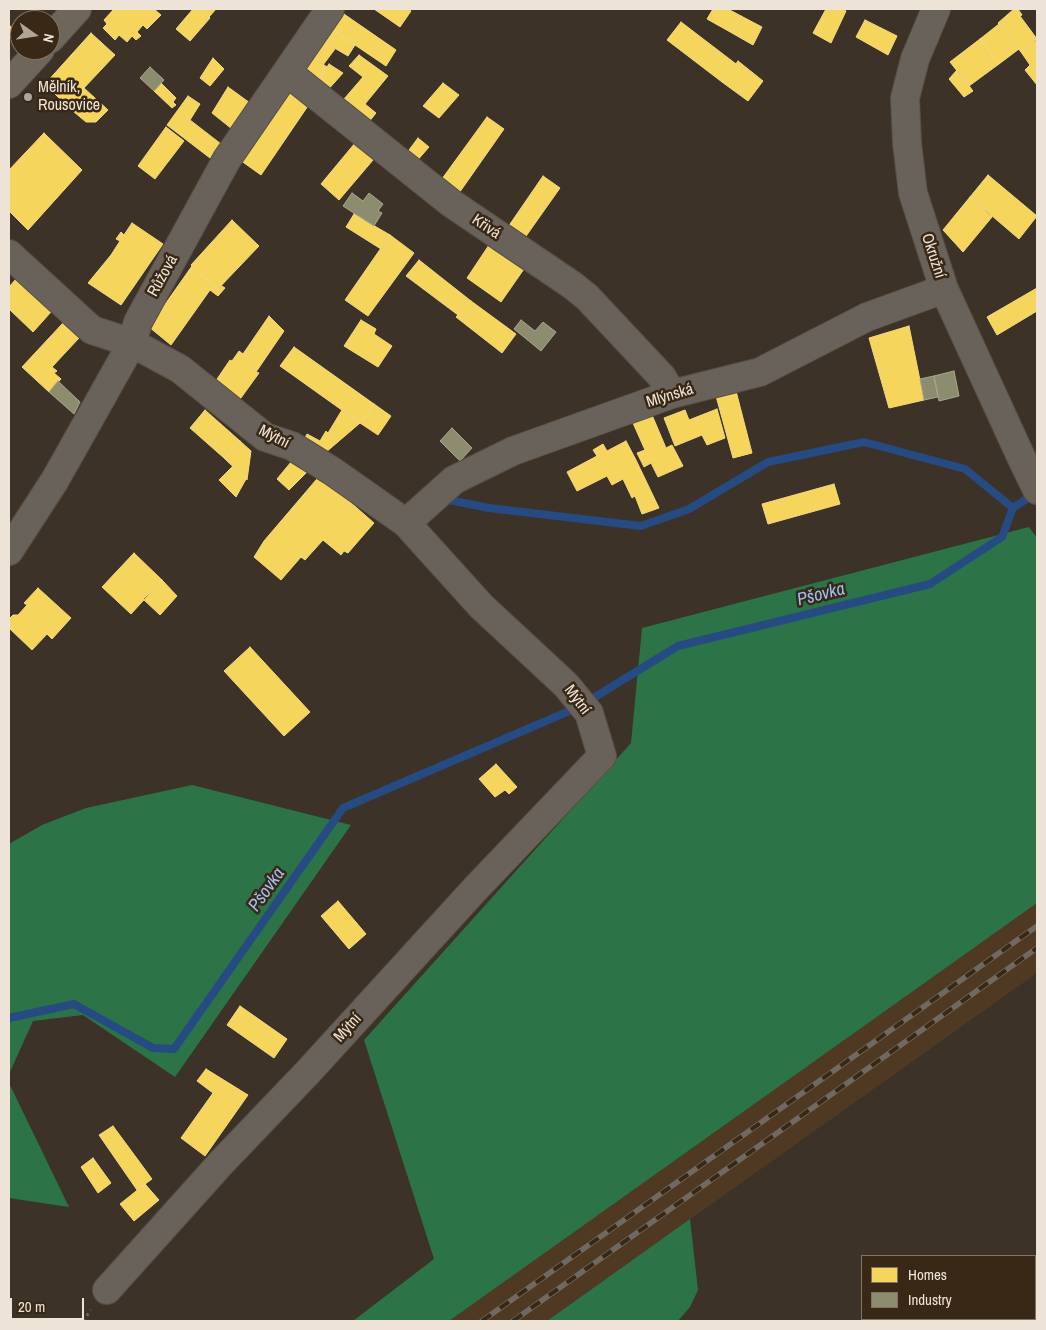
<!DOCTYPE html>
<meta charset="utf-8">
<style>
body{margin:0}
#map{position:relative;width:1046px;height:1330px;overflow:hidden;background:#3c3227;font-family:"Archivo Narrow",sans-serif}
canvas{display:block}
.frame{position:absolute;inset:0;border:10px solid #eee3d7;pointer-events:none}
.legend{position:absolute;left:861px;top:1255px;width:175px;height:65px;box-sizing:border-box;background:#392815;border:1px solid #817363;margin:0;padding:6px 9px;list-style:none;font-size:15px;color:#eee3d7}
.legend li{display:flex;align-items:center;gap:10px;height:25px}
.legend b{width:25px;border:1px solid #817363}
.north{position:absolute;left:10px;top:10px;width:50px;height:50px;box-sizing:border-box;background:#392815;border:1px solid #817363;border-radius:50%;rotate:103deg;font-size:14px;font-weight:700;line-height:20px;text-align:center;color:#eee3d7}
.north::after{content:'';display:block;margin:auto;width:18px;height:22px;background:#b0a599;clip-path:polygon(50% 0,100% 100%,50% 72%,0 100%)}
.scale{position:absolute;left:10px;top:1298px;width:74px;height:22px;box-sizing:border-box;border:2px solid #eee3d7;border-top:0;padding-left:6px;font-size:15px;line-height:18px;white-space:nowrap;color:#eee3d7;-webkit-text-stroke:4px #392815;paint-order:stroke}
</style>
<div id="map">
<canvas width="1046" height="1330"></canvas>
<div class="frame"></div>
<ul class="legend">
<li><b style="height:14px;background:#f6d55c"></b>Homes</li>
<li><b style="height:14px;background:#8c8c6e"></b>Industry</li>
</ul>
<div class="north">N</div>
<div class="scale">20 m</div>
</div>
<script>
const ctx = document.querySelector('canvas').getContext('2d');
ctx.lineJoin = 'round';
function fillPath(path, color) {
  ctx.fillStyle = color;
  ctx.fill(path, 'evenodd');
}
function poly(rows) {
  const path = new Path2D();
  for (const r of rows) {
    path.moveTo(r[0], r[1]);
    for (let i = 2; i < r.length; i += 2) path.lineTo(r[i], r[i + 1]);
  }
  return path;
}
function trace(path, color, width, dash) {
  ctx.strokeStyle = color;
  ctx.lineWidth = width;
  ctx.lineCap = dash ? 'butt' : 'round';
  ctx.setLineDash(dash || []);
  ctx.stroke(path);
}
function label(font, color, halo, rows, align = 'center') {
  ctx.font = font + ' "Archivo Narrow",sans-serif';
  ctx.lineWidth = 5;
  ctx.setLineDash([]);
  ctx.textBaseline = 'middle';
  ctx.strokeStyle = halo;
  ctx.fillStyle = color;
  for (const [text, x, y, turn = 0] of rows) {
    ctx.save();
    ctx.translate(x, y);
    ctx.rotate((+turn || 0) * Math.PI / 180);
    ctx.textAlign = isNaN(turn) ? turn : align;
    if (halo) ctx.strokeText(text, 0, 0);
    ctx.fillText(text, 0, 0);
    ctx.restore();
  }
}
fillPath(poly([
 [1037,903,1037,973,547,1321,449,1321]
]), '#4f3923');
fillPath(poly([
 [1029,527,1037,538,1037,903,449,1321,353,1321,434,1259,364,1040,631,743,642,628],
 [192,785,351,825,175,1077,83,1015,33,1021,9,1074,9,844,42,825,86,808],
 [9,1083,69,1207,9,1198],
 [690,1219,698,1290,690,1307,678,1321,547,1321]
]), '#2c7447');
const homes = poly([
 [114,9,154,9,161,15,147,29,143,25,137,32,141,36,136,40,132,36,127,42,119,35,115,40,103,28,107,24,104,20,114,9],
 [193,9,216,9,209,17,210,18,190,41,176,29,193,9],
 [374,9,408,9,411,11,400,27,374,9],
 [713,9,728,9,741,16,732,33,707,19,713,9],
 [826,9,842,9,846,11,831,43,813,33,826,9],
 [1014,9,1018,9,1022,15,1020,16,1037,39,1021,52,998,23,1014,9],
 [341,12,396,50,386,66,330,28,341,12],
 [741,16,762,27,753,45,732,33,741,16],
 [865,20,897,36,888,55,856,37,865,20],
 [681,22,736,64,722,82,667,40,681,22],
 [999,24,1019,49,999,64,980,39,999,24],
 [9,25,16,31,9,39,9,25],
 [330,28,355,45,348,56,321,40,330,28],
 [91,33,115,55,67,106,45,84,91,33],
 [980,39,999,64,969,86,950,62,980,39],
 [321,40,335,49,323,65,310,55,321,40],
 [1037,40,1037,85,1025,70,1030,65,1021,52,1037,40],
 [310,55,327,67,316,83,304,67,310,55],
 [359,55,388,76,365,104,376,113,364,128,338,106,363,77,349,66,359,55],
 [213,58,224,69,210,86,200,78,213,58],
 [738,61,763,81,748,101,722,82,738,61],
 [329,64,343,73,326,92,316,83,329,64],
 [957,70,973,91,964,97,949,79,957,70],
 [293,82,312,100,261,175,240,160,293,82],
 [161,83,176,98,173,102,176,105,172,108,154,91,161,83],
 [443,83,459,95,439,118,423,106,443,83],
 [228,87,250,103,232,129,212,113,228,87],
 [84,88,108,110,96,122,86,122,67,106,84,88],
 [188,96,200,104,190,120,221,144,210,158,167,125,188,96],
 [487,117,504,129,457,196,439,183,487,117],
 [166,127,184,141,155,179,138,166,166,127],
 [44,133,82,170,28,230,9,211,9,170,44,133],
 [360,137,379,153,339,200,321,184,360,137],
 [418,138,429,147,416,162,403,158,418,138],
 [988,175,1037,216,1019,239,970,197,988,175],
 [543,176,560,188,524,239,508,227,543,176],
 [970,197,992,217,963,252,943,230,970,197],
 [354,214,390,235,381,249,346,227,354,214],
 [232,220,259,246,217,290,191,265,232,220],
 [132,223,163,244,121,305,88,283,111,255,120,241,116,239,121,232,124,235,132,223],
 [390,235,414,253,368,316,345,300,390,235],
 [489,245,524,269,501,302,467,278,489,245],
 [419,260,471,301,458,315,406,276,419,260],
 [192,266,217,290,222,286,225,288,218,296,210,290,171,345,149,327,192,266],
 [16,279,51,312,33,332,9,309,9,287,16,279],
 [1037,288,1037,311,997,335,987,317,1037,288],
 [471,301,516,334,502,353,456,317,471,301],
 [269,316,284,331,256,372,259,373,238,402,215,382,230,360,232,361,239,351,243,354,269,316],
 [361,320,376,329,374,334,392,346,378,367,344,346,361,320],
 [63,323,79,338,52,367,57,371,54,373,61,379,49,392,22,367,63,323],
 [909,326,924,400,889,408,869,338,909,326],
 [294,347,374,404,360,423,280,366,294,347],
 [736,391,752,453,733,458,716,396,736,391],
 [374,404,391,416,378,435,360,423,374,404],
 [717,409,725,438,707,445,702,435,675,446,664,418,685,410,689,420,717,409],
 [205,410,240,441,224,458,190,428,205,410],
 [342,410,360,423,325,453,304,440,307,434,320,441,326,431,328,433,342,410],
 [652,415,666,448,672,445,683,466,658,477,651,463,644,467,637,453,645,450,633,423,652,415],
 [240,441,251,451,247,480,224,458,240,441],
 [626,441,636,460,659,508,642,514,635,496,632,498,623,479,612,485,607,476,577,491,567,472,597,456,593,450,603,444,607,451,626,441],
 [296,456,311,468,289,490,277,479,296,456],
 [233,466,246,479,236,497,219,480,233,466],
 [322,473,324,479,374,523,348,553,344,551,341,555,323,540,305,560,301,557,281,580,254,557,264,541,322,473],
 [834,484,840,504,768,524,762,504,834,484],
 [134,553,162,580,131,614,102,587,134,553],
 [162,580,177,596,160,615,143,599,162,580],
 [38,588,71,618,52,639,47,634,32,650,9,628,9,619,13,615,18,615,27,605,24,603,38,588],
 [250,647,310,712,284,736,224,671,250,647],
 [496,764,517,787,509,794,505,790,495,797,479,779,496,764],
 [338,901,366,934,349,949,321,916,338,901],
 [240,1006,287,1039,274,1058,227,1025,240,1006],
 [206,1069,248,1095,205,1156,181,1138,213,1093,197,1081,206,1069],
 [113,1126,152,1179,137,1190,99,1135,113,1126],
 [93,1158,111,1183,98,1193,81,1167,93,1158],
 [145,1184,159,1200,134,1221,120,1204,145,1184]
]);
fillPath(homes, '#f6d55c');
trace(homes, '#f4d981', 1);
const industry = poly([
 [150,67,164,80,154,91,140,78,150,67],
 [352,193,363,201,369,193,383,204,378,211,382,213,374,226,343,206,352,193],
 [521,320,535,331,543,322,556,332,541,351,514,329,521,320],
 [954,371,959,396,939,401,934,376,954,371],
 [934,376,938,397,924,400,920,379,934,376],
 [58,381,80,402,74,414,49,392,58,381],
 [452,428,472,448,460,461,440,441,452,428]
]);
fillPath(industry, '#8c8c6e');
trace(industry, '#a9a68e', 1);
trace(poly([
 [449,500,489,508,641,526,689,509,768,462,864,442,965,469,1013,508],
 [590,700,678,646,930,584,1002,537,1013,508,1034,494],
 [9,1018,74,1004,153,1048,174,1049,343,808,574,709]
]), '#254b82', 8);
const minor = poly([
 [936,9,915,59,905,98,907,143,913,193,944,289,1022,459,1037,490],
 [287,72,451,203,572,285,587,297,662,377,672,394],
 [9,254,92,330,132,343,180,369,265,437,292,446,332,471,406,523,481,606,566,685,589,713,602,756,476,888,308,1072,221,1163,107,1290],
 [406,523,454,480,513,451,672,394,760,372,867,317,944,289],
 [9,551,55,480,104,393,132,343,138,322,227,159,330,9]
]);
const major = poly([
 [50,39,77,9],
 [9,84,40,50]
]);
trace(minor, '#574e44', 30);
trace(major, '#574e44', 30);
trace(poly([
 [83,1321,91,1310]
]), '#6c655e', 3, [2.5, 4]);
trace(minor, '#69625a', 28);
trace(major, '#6f665b', 28);
const rail = poly([
 [482,1321,1037,926],
 [513,1321,1037,948]
]);
trace(rail, '#706962', 5.5);
trace(rail, '#392815', 4, [11]);
for (const [x, y, r, color] of [
 [28,97,5,"#b0a599"]
]) {
  const dot = new Path2D();
  dot.arc(x, y, r, 0, 2 * Math.PI);
  ctx.fillStyle = color;
  ctx.fill(dot);
  trace(dot, '#392815', 2);
}
label('16px', '#eee3d7', '#392815', [
 ["Mělník,",38,88],
 ["Rousovice",38,106]
], 'left');
label('16px', '#eee3d7', '#392815', [
 ["Křivá",486,227,34],
 ["Okružní",933,256,72],
 ["Růžová",163,276,-61],
 ["Mlýnská",670,396,-17],
 ["Mýtní",274,437,27],
 ["Mýtní",577,700,53],
 ["Mýtní",348,1028,-48]
]);
label('italic 18px', '#9cc0f5', '#392815', [
 ["Pšovka",821,595,-14],
 ["Pšovka",267,890,-55]
]);
</script>
